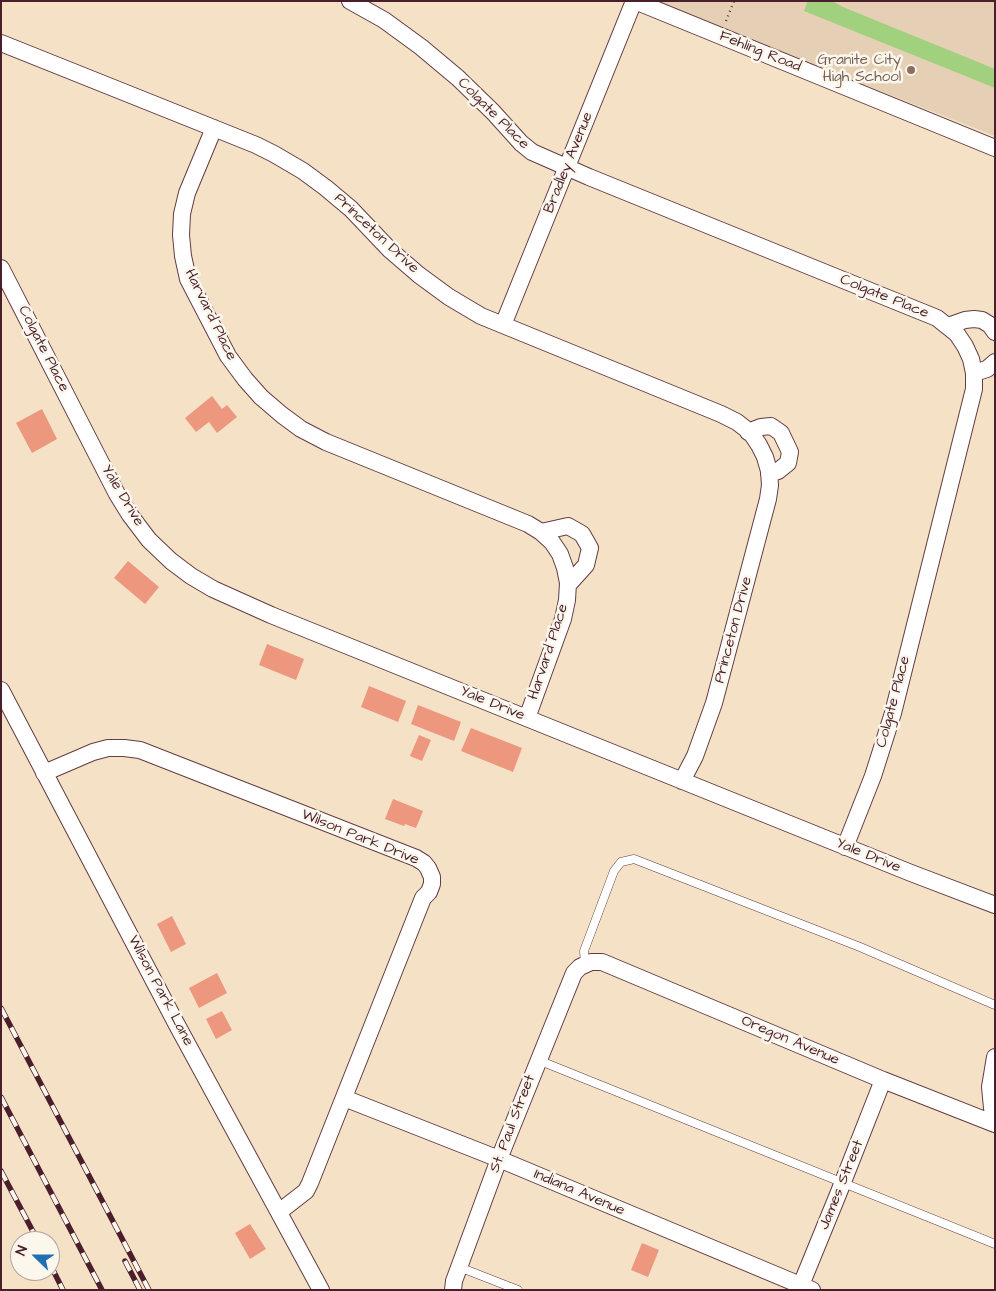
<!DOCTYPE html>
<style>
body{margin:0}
#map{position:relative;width:996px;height:1291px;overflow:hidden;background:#f5e1c6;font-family:"Architects Daughter",sans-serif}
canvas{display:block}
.frame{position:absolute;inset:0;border:2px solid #4a1f2b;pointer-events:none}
.north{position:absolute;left:10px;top:1231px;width:50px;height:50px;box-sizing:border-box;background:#fbf7ec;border:1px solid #b4a19f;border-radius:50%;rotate:292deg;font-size:14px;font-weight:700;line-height:20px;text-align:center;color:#4a1f2b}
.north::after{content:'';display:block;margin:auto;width:18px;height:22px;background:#1f6fb2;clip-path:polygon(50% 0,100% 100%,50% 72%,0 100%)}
</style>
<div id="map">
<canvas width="996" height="1291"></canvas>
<div class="frame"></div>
<div class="north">N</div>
</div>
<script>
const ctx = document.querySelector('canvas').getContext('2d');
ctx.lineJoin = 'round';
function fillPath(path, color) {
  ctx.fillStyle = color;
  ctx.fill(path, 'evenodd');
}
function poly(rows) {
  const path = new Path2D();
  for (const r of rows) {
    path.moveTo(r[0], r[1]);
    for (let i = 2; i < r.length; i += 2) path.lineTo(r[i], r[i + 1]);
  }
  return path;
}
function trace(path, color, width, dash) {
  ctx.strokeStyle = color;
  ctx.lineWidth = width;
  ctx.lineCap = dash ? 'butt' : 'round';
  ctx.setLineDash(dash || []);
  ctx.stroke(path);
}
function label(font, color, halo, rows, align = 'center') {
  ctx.font = font + ' "Architects Daughter",sans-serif';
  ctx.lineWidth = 5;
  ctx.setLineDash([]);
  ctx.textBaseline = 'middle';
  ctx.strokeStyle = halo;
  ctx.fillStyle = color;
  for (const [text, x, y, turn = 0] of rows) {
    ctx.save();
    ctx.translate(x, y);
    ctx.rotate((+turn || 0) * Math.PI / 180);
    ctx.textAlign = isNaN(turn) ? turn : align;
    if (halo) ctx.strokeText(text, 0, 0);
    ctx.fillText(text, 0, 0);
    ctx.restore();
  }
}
fillPath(poly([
 [653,1,995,1,995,136,659,4]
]), '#e6d0b5');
fillPath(poly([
 [806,1,832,1,843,7,995,69,995,88,804,11,807,3]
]), '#a1d07e');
fillPath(poly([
 [212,396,222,409,227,405,237,417,217,433,209,422,196,432,185,418],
 [42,409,57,439,32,453,16,423],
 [128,561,159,587,145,604,114,578],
 [267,644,304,659,296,680,259,665],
 [369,686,406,701,398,722,361,707],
 [418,705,461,722,454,741,411,724],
 [471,728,522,748,513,772,461,751],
 [419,735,431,740,422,761,410,756],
 [393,799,423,811,416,828,405,824,404,826,385,819],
 [172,916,186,944,171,952,157,924],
 [217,973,227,993,199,1008,189,988],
 [222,1011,232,1030,216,1039,206,1019],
 [250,1224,266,1249,250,1259,235,1233],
 [642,1243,659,1250,648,1277,631,1270]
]), '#ec977e');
const lane = poly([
 [585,963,584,951,614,871,621,862,634,859,860,947,995,1005],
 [538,1060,995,1244],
 [459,1267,518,1290]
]);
const street = poly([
 [350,1,384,20,421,47,458,78,493,112,521,143,532,152,589,177,937,318,957,334,965,346,971,359,974,373,974,389,893,713,873,776,845,847],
 [635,1,995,148],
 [1,43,256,145,274,154,303,171,326,188,351,209,390,250,419,275,449,297,481,316,721,414,737,422,751,433,759,445,765,457,769,471,770,485,768,499,714,703,695,756,682,781],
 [214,128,187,193,182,214,181,235,183,256,188,279,228,356,245,379,261,397,282,415,301,429,326,442,528,524,541,532,552,542,560,554,565,568,568,583,567,600,563,619,527,718],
 [1,268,117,494,130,515,149,540,171,561,191,576,213,589,271,615,911,873,995,905],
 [503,325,634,1],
 [948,326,965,320,974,319,982,320,990,325,995,332],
 [974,373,987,369,995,362],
 [748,432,761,427,771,426,781,433,790,452,788,463,778,471,769,474],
 [541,532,568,526,582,534,590,548,586,565,568,585],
 [1,690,177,1025,321,1290],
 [44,773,93,752,108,748,124,748,140,750,416,858,424,863,428,868,432,877,432,884,429,892,423,898,310,1183,306,1191,279,1212],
 [995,1057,990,1087,992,1108,995,1120],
 [344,1098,499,1159,812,1290],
 [453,1290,454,1281,499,1159,574,973,580,967,591,962,602,962,883,1080,995,1124],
 [799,1290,839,1192,883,1080]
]);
trace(lane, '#643c42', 9);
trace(street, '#643c42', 18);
trace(poly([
 [726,21,734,1]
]), '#643c42', 2.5, [1, 4]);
trace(lane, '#fff', 8);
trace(street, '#fff', 16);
const rail = poly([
 [1,1008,149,1290],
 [1,1097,102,1290],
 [1,1171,38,1241],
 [125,1261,140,1290],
 [50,1264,63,1290]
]);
trace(rail, '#4a1f2b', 5.5);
trace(rail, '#fbf7ec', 4, [11]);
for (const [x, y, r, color] of [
 [911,70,5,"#8d6e63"]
]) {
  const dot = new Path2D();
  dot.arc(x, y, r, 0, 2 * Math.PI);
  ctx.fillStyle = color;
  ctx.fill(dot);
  trace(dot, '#fbf7ec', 2);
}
label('15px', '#4a1f2b', '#fbf7ec', [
 ["Fehling Road",760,52,22],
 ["Colgate Place",493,114,45],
 ["Bradley Avenue",569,163,-68],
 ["Princeton Drive",376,234,43],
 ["Colgate Place",884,297,22],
 ["Harvard Place",210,315,64],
 ["Colgate Place",43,349,63],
 ["Yale Drive",122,496,59],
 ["Princeton Drive",734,630,-75],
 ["Harvard Place",549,652,-72],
 ["Colgate Place",894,702,-75],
 ["Yale Drive",492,704,22],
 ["Wilson Park Drive",360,838,22],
 ["Yale Drive",868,856,22],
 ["Wilson Park Lane",160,991,62],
 ["Oregon Avenue",790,1041,23],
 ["St. Paul Street",513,1124,-69],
 ["James Street",842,1185,-68],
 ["Indiana Avenue",579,1193,23]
]);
label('15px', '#785e54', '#fbf7ec', [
 ["Granite City",901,61],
 ["High School",901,78]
], 'right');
</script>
